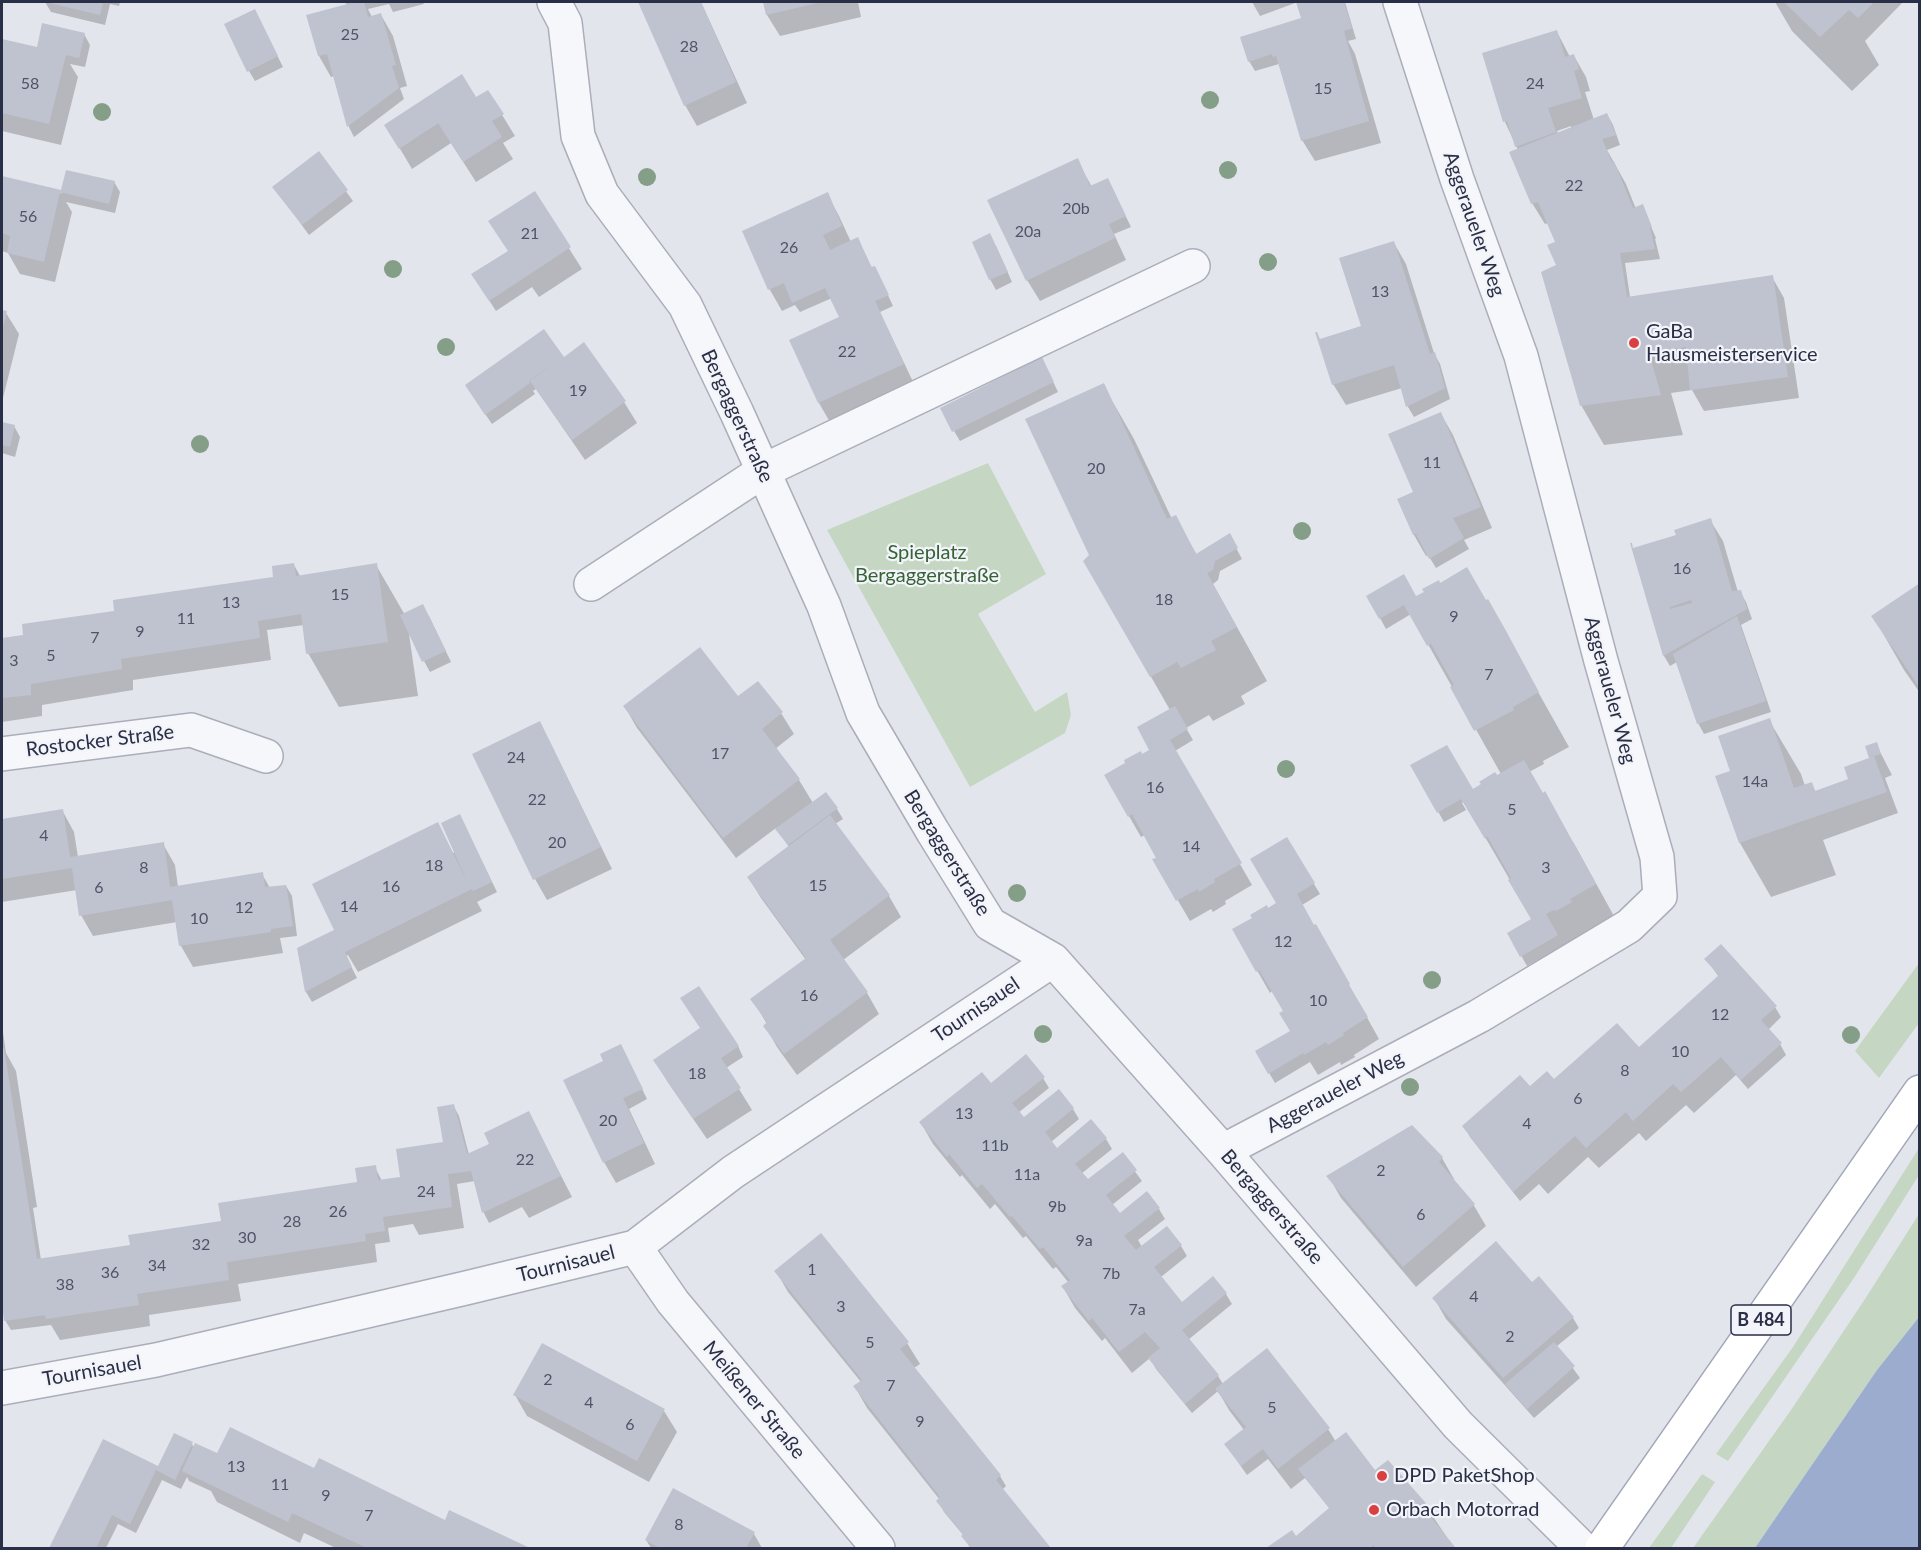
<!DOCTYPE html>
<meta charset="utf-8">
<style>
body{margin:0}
#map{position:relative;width:1921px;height:1550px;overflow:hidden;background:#e3e5ec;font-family:Lato,sans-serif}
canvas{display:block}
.frame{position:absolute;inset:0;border:3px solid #292f46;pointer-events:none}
</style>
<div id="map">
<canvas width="1921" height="1550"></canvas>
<div class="frame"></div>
</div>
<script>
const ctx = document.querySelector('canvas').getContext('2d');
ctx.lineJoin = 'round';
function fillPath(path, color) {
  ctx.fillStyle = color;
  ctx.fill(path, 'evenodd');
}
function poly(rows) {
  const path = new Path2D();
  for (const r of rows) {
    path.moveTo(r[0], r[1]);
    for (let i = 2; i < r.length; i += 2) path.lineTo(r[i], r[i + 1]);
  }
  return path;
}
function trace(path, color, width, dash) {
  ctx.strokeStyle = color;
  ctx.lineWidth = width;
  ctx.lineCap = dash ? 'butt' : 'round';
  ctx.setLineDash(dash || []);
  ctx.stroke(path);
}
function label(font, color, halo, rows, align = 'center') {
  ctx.font = font + ' Lato,sans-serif';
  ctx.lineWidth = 4.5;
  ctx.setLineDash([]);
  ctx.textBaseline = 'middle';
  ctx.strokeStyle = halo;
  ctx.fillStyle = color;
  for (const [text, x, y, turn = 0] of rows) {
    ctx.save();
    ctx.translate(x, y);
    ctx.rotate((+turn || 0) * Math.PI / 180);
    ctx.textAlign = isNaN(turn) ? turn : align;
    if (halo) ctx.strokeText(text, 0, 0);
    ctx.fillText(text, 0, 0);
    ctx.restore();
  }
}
fillPath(poly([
 [988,463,1046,574,978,614,1035,712,1067,692,1071,715,1065,733,970,787,827,530],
 [1919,963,1919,1023,1879,1078,1855,1051],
 [1919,1148,1919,1175,1854,1278,1728,1461,1716,1454,1793,1347],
 [1919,1214,1919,1317,1877,1370,1755,1548,1693,1548,1791,1410,1865,1299],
 [1702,1474,1715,1482,1671,1548,1649,1548]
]), '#c5d7c3');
fillPath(poly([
 [1919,1317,1919,1548,1755,1548,1877,1370]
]), '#9baccf');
fillPath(poly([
 [45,2,120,2,119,6,110,4,105,25,51,12],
 [345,2,423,2,424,4,393,12,389,4,368,9,372,17,381,15,393,36,407,86,400,88,404,99,354,137,349,127,335,76,331,77,319,56,308,16,347,5],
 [639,2,702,2,701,2,747,103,697,126,685,105],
 [764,2,858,2,861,17,780,36,767,15],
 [1252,2,1345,2,1356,39,1348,41,1355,54,1381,143,1315,161,1302,140,1279,64,1255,71,1249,61,1303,19,1298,2,1260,16],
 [1775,2,1903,2,1865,41,1879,65,1852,91,1792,31],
 [260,21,283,67,255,81,249,71],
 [1557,32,1570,57,1574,56,1586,77,1590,91,1585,92,1594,120,1607,114,1613,125,1620,145,1607,150,1626,184,1636,209,1642,206,1656,238,1655,239,1660,259,1625,263,1630,297,1772,277,1784,298,1799,398,1704,411,1692,390,1671,393,1683,435,1604,445,1581,405,1557,243,1548,223,1545,224,1532,203,1518,150,1505,122,1484,54],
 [1571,126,1571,129,1558,134,1557,131],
 [84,34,90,45,85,67,70,64,78,77,61,145,2,131,2,40,40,49],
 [488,92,515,136,503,143,513,159,476,182,451,143,412,169,399,147],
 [318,153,353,201,309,235,274,187],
 [1077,160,1092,187,1113,190,1131,227,1114,234,1126,260,1040,301,1027,280],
 [67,172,114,182,120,192,115,213,66,202,72,212,55,282,20,274,8,253,2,251,2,177,60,191,61,194],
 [534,193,582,269,539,297,532,287,496,311,479,285,509,252],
 [827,194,839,216,851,242,858,239,872,268,880,278,893,306,880,312,915,386,831,424,819,403,791,341,841,317,832,298,800,312,795,305,782,311,770,290,744,232],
 [1394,243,1406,264,1434,353,1440,364,1450,399,1414,417,1408,407,1402,388,1346,405,1333,384,1362,327],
 [996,246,1012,282,996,290,990,279],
 [2,311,6,313,19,334,2,402],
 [544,331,564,359,624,402,637,423,585,460,536,389,533,391,535,394,492,424,473,396],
 [1047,369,1058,392,960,441,954,431],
 [1103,385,1134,439,1172,519,1175,517,1197,555,1235,546,1242,559,1220,571,1218,580,1213,584,1267,681,1241,696,1245,704,1213,721,1209,715,1186,728,1193,740,1175,751,1252,885,1225,901,1226,904,1213,912,1211,909,1190,921,1154,860,1158,858,1145,835,1141,837,1106,776,1151,750,1170,710,1085,561,1091,555],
 [1441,414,1453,435,1492,528,1464,540,1469,549,1436,568,1428,555,1426,556,1414,535,1415,493],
 [2,423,14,426,20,437,15,457,2,453],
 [1710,520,1723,541,1738,592,1740,592,1746,602,1752,619,1741,625,1771,712,1704,734,1698,723,1677,662,1670,666,1664,656,1633,549,1678,536],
 [294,565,300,576,376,565,405,615,429,616,451,662,430,672,409,634,418,696,339,707,308,653,304,625,267,630,271,660,133,680,133,690,42,705,42,716,2,722,2,640,25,637,116,612,275,578],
 [1440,584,1487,601,1569,747,1543,761,1544,764,1529,772,1576,847,1626,938,1565,975,1552,952,1527,966,1509,934,1533,920,1510,880,1464,801,1462,803,1466,810,1444,822,1412,766,1473,791,1501,774,1411,614,1386,629,1368,596,1416,598],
 [1920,585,1920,693,1904,670,1873,616],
 [738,698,781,713,794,734,775,749,799,780,813,803,837,809,843,819,835,824,889,896,901,917,843,960,867,993,879,1014,797,1075,777,1047,765,1026,767,1024,752,999,806,960,761,898,748,877,789,847,776,828,736,858,637,728,625,707],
 [1769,720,1801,774,1805,786,1811,784,1816,792,1850,780,1871,759,1876,744,1892,775,1885,778,1898,813,1823,840,1836,875,1771,897,1740,843,1732,772],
 [539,723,551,744,612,869,547,900,535,879],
 [62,810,74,832,78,857,163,844,175,865,178,887,262,874,270,888,286,886,292,896,297,936,280,938,283,953,193,967,181,946,177,922,93,936,81,915,77,890,2,902,2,820],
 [437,824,453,853,456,852,465,826,497,892,477,902,482,911,358,972,348,955,346,956,357,978,312,1002,306,992,299,949,334,932],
 [1287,839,1320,894,1302,905,1314,927,1316,926,1379,1039,1354,1055,1355,1057,1341,1065,1340,1062,1318,1075,1310,1062,1275,1083,1257,1052,1292,1032,1285,1012,1273,990,1270,993,1234,930,1278,904],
 [1706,959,1775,1007,1781,1017,1768,1030,1780,1044,1786,1055,1748,1089,1736,1075,1694,1113,1686,1105,1646,1141,1639,1133,1599,1168,1588,1157,1548,1194,1539,1184,1520,1201,1470,1137,1464,1126,1530,1088,1554,1082,1639,1049,1719,977],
 [2,1025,6,1053,16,1071,37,1207,33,1208,41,1260,131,1247,222,1222,358,1183,375,1167,382,1181,402,1178,444,1144,453,1105,459,1116,469,1155,489,1146,529,1113,572,1197,529,1218,522,1207,489,1223,484,1213,475,1181,457,1184,464,1228,419,1235,413,1224,388,1228,390,1242,375,1244,377,1262,238,1284,241,1301,149,1315,150,1326,60,1340,51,1325,11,1330,5,1320,2,1296],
 [738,1046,743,1057,726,1068,752,1110,707,1139,667,1081,655,1060],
 [626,1056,647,1099,629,1109,655,1164,616,1183,604,1162],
 [1043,1078,1049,1088,1018,1113,1028,1125,1073,1109,1079,1119,1051,1142,1057,1149,1106,1139,1112,1149,1081,1174,1092,1188,1122,1154,1142,1181,1112,1205,1120,1215,1159,1209,1165,1219,1138,1240,1142,1247,1181,1246,1187,1256,1161,1277,1182,1304,1213,1278,1226,1294,1232,1304,1188,1340,1218,1376,1223,1384,1328,1429,1336,1442,1375,1473,1424,1503,1454,1548,1269,1548,1292,1532,1295,1539,1330,1509,1305,1478,1291,1489,1268,1459,1247,1475,1226,1445,1244,1430,1229,1410,1218,1391,1192,1413,1156,1369,1150,1358,1132,1373,1105,1338,1102,1341,1075,1308,1063,1287,1068,1282,1056,1267,1053,1269,1026,1236,1023,1238,995,1204,990,1209,962,1175,960,1177,933,1144,921,1123,991,1084],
 [1442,1158,1454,1179,1453,1181,1473,1204,1486,1226,1416,1287,1341,1198,1329,1177],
 [776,1271,907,1343,920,1364,914,1368,1000,1476,1006,1486,1002,1490,1050,1548,970,1548,964,1536,944,1512,938,1501,940,1500,867,1408,855,1387,861,1382,788,1292],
 [1532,1285,1573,1318,1579,1328,1557,1346,1580,1378,1534,1418,1446,1319,1434,1298],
 [542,1345,664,1411,677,1432,649,1482,527,1416,515,1395],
 [103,1441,159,1468,192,1444,194,1448,216,1454,314,1470,445,1522,450,1512,526,1548,336,1548,304,1533,300,1543,217,1502,211,1491,189,1481,187,1477,181,1489,162,1480,136,1533,118,1524,106,1548,51,1548],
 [754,1534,762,1548,651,1548,646,1540]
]), '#0003');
fillPath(poly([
 [46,2,103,2,100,15],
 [355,2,364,2,368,17,381,13,396,65,392,66,399,88,347,127,327,54,318,56,306,15],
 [638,2,701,2,736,82,684,106],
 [763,2,822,2,766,15],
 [1296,2,1344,2,1352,28,1344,31,1369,121,1301,141,1276,56,1273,57,1272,54,1248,62,1240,37,1301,18],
 [1784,2,1874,2,1858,18,1849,10,1820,37],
 [255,9,278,56,247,72,224,24],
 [42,23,85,33,79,58,66,55,49,124,2,113,2,39,37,47],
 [1557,30,1565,57,1574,54,1579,69,1574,71,1582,98,1548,108,1556,132,1515,147,1507,121,1503,122,1482,53],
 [462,74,476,97,488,90,504,114,492,121,502,137,463,162,438,123,399,149,384,125],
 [1607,113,1616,135,1602,139,1612,162,1614,161,1633,208,1643,204,1652,227,1650,228,1655,249,1620,253,1627,297,1773,275,1788,377,1690,390,1686,347,1649,353,1661,395,1580,406,1541,272,1556,265,1547,245,1555,242,1538,202,1531,204,1509,152],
 [319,151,348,190,302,225,272,187],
 [1078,158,1090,186,1108,178,1126,216,1109,224,1115,238,1026,281,987,200],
 [66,170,115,181,109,204,60,192,44,262,7,253,10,236,2,233,2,176,61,190],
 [535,191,571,247,489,301,471,274,508,251,488,221],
 [828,192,842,226,823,235,830,250,858,237,871,267,875,266,889,295,875,301,904,364,818,403,789,340,839,317,825,288,792,303,784,283,768,290,742,231],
 [990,233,1008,272,989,280,972,242],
 [1394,241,1430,354,1435,352,1445,388,1406,407,1394,365,1332,385,1315,332,1317,332,1320,339,1361,326,1339,258],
 [2,310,7,311,2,331],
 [544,329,564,357,584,342,626,401,572,440,530,381,561,358,529,381,530,383,485,415,465,385],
 [1042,357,1054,382,952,432,940,408],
 [1104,383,1167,519,1176,515,1196,554,1230,533,1238,548,1215,561,1213,570,1207,573,1237,627,1211,641,1216,650,1181,668,1177,662,1150,677,1083,561,1089,555,1025,419],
 [1441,412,1481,507,1453,518,1464,538,1429,559,1416,534,1413,535,1397,499,1413,492,1388,434],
 [2,422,15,425,10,447,2,445],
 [1711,518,1732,591,1741,590,1747,609,1663,656,1630,543,1632,543,1633,548,1676,535,1674,530],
 [1691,600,1692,603,1670,609,1670,607],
 [294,563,296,576,377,563,388,642,306,654,301,614,258,621,260,638,121,659,122,669,31,684,31,695,2,698,2,638,23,635,22,624,114,611,113,600,273,577,272,566],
 [1467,567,1486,600,1488,599,1505,629,1539,692,1513,707,1514,710,1474,731,1450,687,1454,685,1431,644,1427,646,1404,605,1379,619,1366,596,1404,574,1416,596,1424,592,1422,589,1439,580,1440,583],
 [1920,583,1920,684,1918,685,1871,616],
 [423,604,446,651,422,662,400,615],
 [1737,616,1766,701,1697,724,1673,654],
 [700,647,738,696,758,681,783,712,762,729,800,779,723,838,623,706],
 [1175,706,1188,729,1170,740,1242,863,1214,879,1215,882,1199,892,1198,889,1176,901,1152,859,1156,858,1132,814,1128,817,1104,775,1125,763,1124,760,1141,751,1142,754,1149,750,1137,727],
 [1770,718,1794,788,1812,782,1815,791,1848,779,1844,767,1869,758,1865,746,1877,742,1881,754,1874,756,1887,792,1739,843,1715,776,1730,771,1718,736],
 [540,721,601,847,533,880,472,754],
 [1447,745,1473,789,1481,784,1479,782,1495,772,1497,775,1524,760,1543,793,1545,791,1596,884,1570,899,1572,902,1556,911,1554,910,1546,914,1558,935,1520,957,1507,933,1531,919,1508,880,1511,878,1487,836,1485,839,1461,799,1437,813,1410,765],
 [826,792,838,808,788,845,775,829],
 [63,809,70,857,164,842,170,887,263,872,265,887,286,885,293,926,271,929,271,932,179,946,172,900,79,916,72,868,2,879,2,819],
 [460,814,492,882,473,891,472,889,345,952,352,967,305,992,297,948,334,930,312,884,438,822,470,888,441,823],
 [830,815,890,895,830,940,868,992,784,1054,763,1026,767,1022,750,999,806,958,747,877],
 [1287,837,1315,883,1297,894,1314,925,1316,924,1350,984,1349,985,1368,1017,1343,1033,1344,1035,1328,1045,1326,1042,1304,1055,1303,1053,1268,1074,1255,1051,1290,1031,1279,1013,1283,1011,1259,970,1256,972,1232,929,1252,918,1250,915,1267,905,1268,908,1276,903,1250,859],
 [1721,944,1777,1006,1761,1020,1782,1043,1741,1080,1721,1057,1681,1092,1673,1084,1633,1121,1626,1112,1586,1148,1575,1136,1513,1192,1462,1126,1520,1075,1530,1086,1547,1071,1554,1079,1617,1023,1639,1047,1719,975,1704,959],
 [699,986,739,1046,721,1058,741,1088,693,1119,653,1060,700,1028,680,998],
 [621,1044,643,1089,623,1098,644,1143,603,1163,563,1080,603,1061,600,1054],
 [2,1048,4,1048,37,1259,130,1245,128,1235,221,1221,218,1203,357,1182,355,1168,376,1165,378,1180,400,1177,396,1149,443,1142,437,1107,454,1104,467,1154,489,1144,484,1133,529,1111,561,1176,482,1213,471,1171,448,1174,452,1207,383,1217,385,1231,365,1234,366,1241,227,1262,229,1280,137,1294,139,1305,46,1319,45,1315,4,1321,2,1305],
 [1026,1054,1045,1077,1012,1103,1024,1117,1059,1089,1074,1108,1045,1132,1057,1148,1091,1119,1107,1138,1075,1164,1088,1179,1123,1152,1137,1170,1106,1195,1120,1213,1147,1191,1160,1208,1124,1236,1136,1250,1167,1226,1182,1245,1154,1267,1182,1302,1213,1276,1227,1293,1182,1330,1219,1375,1185,1404,1148,1358,1160,1348,1145,1332,1119,1352,1092,1318,1089,1321,1061,1286,1070,1280,1043,1247,1040,1249,1012,1216,1010,1217,982,1184,977,1188,949,1154,947,1157,919,1122,982,1072,991,1083],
 [1412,1125,1443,1157,1439,1162,1475,1204,1403,1267,1326,1176],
 [821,1233,909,1342,900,1349,1001,1475,996,1480,1051,1548,971,1548,961,1536,963,1534,936,1501,940,1497,853,1386,862,1380,774,1271],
 [1496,1241,1532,1282,1539,1276,1574,1317,1503,1378,1432,1298],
 [1554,1342,1575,1366,1527,1409,1505,1384],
 [542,1343,665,1409,637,1461,513,1395],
 [1267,1348,1330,1428,1278,1469,1263,1449,1241,1466,1224,1444,1246,1427,1215,1389],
 [230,1427,314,1468,319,1458,445,1520,449,1510,530,1548,367,1548,292,1513,288,1522,182,1471,195,1443,217,1453],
 [1346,1432,1375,1470,1388,1460,1425,1502,1434,1515,1431,1517,1455,1547,1376,1548,1373,1545,1370,1548,1266,1548,1292,1530,1296,1536,1329,1508,1298,1469],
 [174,1433,193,1442,175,1480,156,1470,130,1524,112,1515,96,1548,49,1548,103,1439,158,1466],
 [673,1488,753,1531,755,1532,746,1548,660,1548,645,1540]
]), '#bfc3cf');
const minor = poly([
 [554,2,565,23,578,136,602,194,685,305,737,413,824,606,863,713,933,832,990,924,1053,960,1223,1151,1458,1425,1582,1548],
 [591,584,763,471,1193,266],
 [2,754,191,730,266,756],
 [1223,1151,1479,1016,1629,926,1660,896,1657,857,1601,661,1521,356,1457,179,1400,2],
 [635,1247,673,1302,878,1548],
 [2,1388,156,1360,466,1288,635,1247,733,1172,1053,960]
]);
const major = poly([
 [1602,1548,1920,1092]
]);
trace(minor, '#abaeba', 36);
trace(major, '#a1a7b9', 36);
trace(minor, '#f6f7fa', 33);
trace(major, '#fff', 33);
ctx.fillStyle = '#849e87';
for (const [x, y] of [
 [1210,100],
 [102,112],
 [1228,170],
 [647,177],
 [1268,262],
 [393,269],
 [446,347],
 [200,444],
 [1302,531],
 [1286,769],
 [1017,893],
 [1432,980],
 [1043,1034],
 [1851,1035],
 [1410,1087]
]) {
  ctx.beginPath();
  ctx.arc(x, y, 9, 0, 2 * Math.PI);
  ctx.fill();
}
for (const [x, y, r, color] of [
 [1634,343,6,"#da403f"],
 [1382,1476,6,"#da403f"],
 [1374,1510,6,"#da403f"]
]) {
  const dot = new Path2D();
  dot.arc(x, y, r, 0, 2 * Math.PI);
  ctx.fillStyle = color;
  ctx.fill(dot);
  trace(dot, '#f3f4f9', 2);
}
label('16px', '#4e5468', null, [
 ["25",350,35],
 ["28",689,47],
 ["58",30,84],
 ["24",1535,84],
 ["15",1323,89],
 ["22",1574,186],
 ["20b",1076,209],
 ["56",28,217],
 ["20a",1028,232],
 ["21",530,234],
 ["26",789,248],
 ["13",1380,292],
 ["22",847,352],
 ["19",578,391],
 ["11",1432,463],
 ["20",1096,469],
 ["16",1682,569],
 ["15",340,595],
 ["18",1164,600],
 ["13",231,603],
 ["9",1454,617],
 ["11",186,619],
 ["9",140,632],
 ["7",95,638],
 ["5",51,656],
 ["3",14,661],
 ["7",1489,675],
 ["17",720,754],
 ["24",516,758],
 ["14a",1755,782],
 ["16",1155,788],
 ["22",537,800],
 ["5",1512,810],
 ["4",44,836],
 ["20",557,843],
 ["14",1191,847],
 ["18",434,866],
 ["8",144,868],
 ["3",1546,868],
 ["15",818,886],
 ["16",391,887],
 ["6",99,888],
 ["14",349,907],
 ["12",244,908],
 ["10",199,919],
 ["12",1283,942],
 ["16",809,996],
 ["10",1318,1001],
 ["12",1720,1015],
 ["10",1680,1052],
 ["8",1625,1071],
 ["18",697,1074],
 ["6",1578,1099],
 ["13",964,1114],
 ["20",608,1121],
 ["4",1527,1124],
 ["11b",995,1146],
 ["22",525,1160],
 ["2",1381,1171],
 ["11a",1027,1175],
 ["24",426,1192],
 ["9b",1057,1207],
 ["26",338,1212],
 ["6",1421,1215],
 ["28",292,1222],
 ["30",247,1238],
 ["9a",1084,1241],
 ["32",201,1245],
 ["34",157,1266],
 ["1",812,1270],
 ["36",110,1273],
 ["7b",1111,1274],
 ["38",65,1285],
 ["4",1474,1297],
 ["3",841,1307],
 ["7a",1137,1310],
 ["2",1510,1337],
 ["5",870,1343],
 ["2",548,1380],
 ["7",891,1386],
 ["4",589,1403],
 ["5",1272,1408],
 ["9",920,1422],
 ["6",630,1425],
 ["13",236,1467],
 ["11",280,1485],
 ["9",326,1496],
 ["7",369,1516],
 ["8",679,1525]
]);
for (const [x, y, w] of [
 [1761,1320,60]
]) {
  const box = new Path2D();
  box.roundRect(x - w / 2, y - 15, w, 30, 4.5);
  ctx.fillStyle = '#f3f4f9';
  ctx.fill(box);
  trace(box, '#292f46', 1.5);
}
label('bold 18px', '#292f46', null, [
 ["B 484",1761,1320]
]);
label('20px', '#292f46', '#f3f4f9', [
 ["Aggeraueler Weg",1474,224,71],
 ["Bergaggerstraße",737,416,65],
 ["Aggeraueler Weg",1610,690,75],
 ["Rostocker Straße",100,741,-7],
 ["Bergaggerstraße",947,853,58],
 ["Tournisauel",976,1010,-34],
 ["Aggeraueler Weg",1335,1092,-28],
 ["Bergaggerstraße",1272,1207,49],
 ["Tournisauel",566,1264,-14],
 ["Tournisauel",92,1371,-10],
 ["Meißener Straße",754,1400,50]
]);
label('20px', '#292f46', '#f3f4f9', [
 ["GaBa",1646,332],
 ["Hausmeisterservice",1646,355],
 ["DPD PaketShop",1394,1476],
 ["Orbach Motorrad",1386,1510]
], 'left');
label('20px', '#366335', '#f3f4f9', [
 ["Spieplatz",927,553],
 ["Bergaggerstraße",927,576]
]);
</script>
